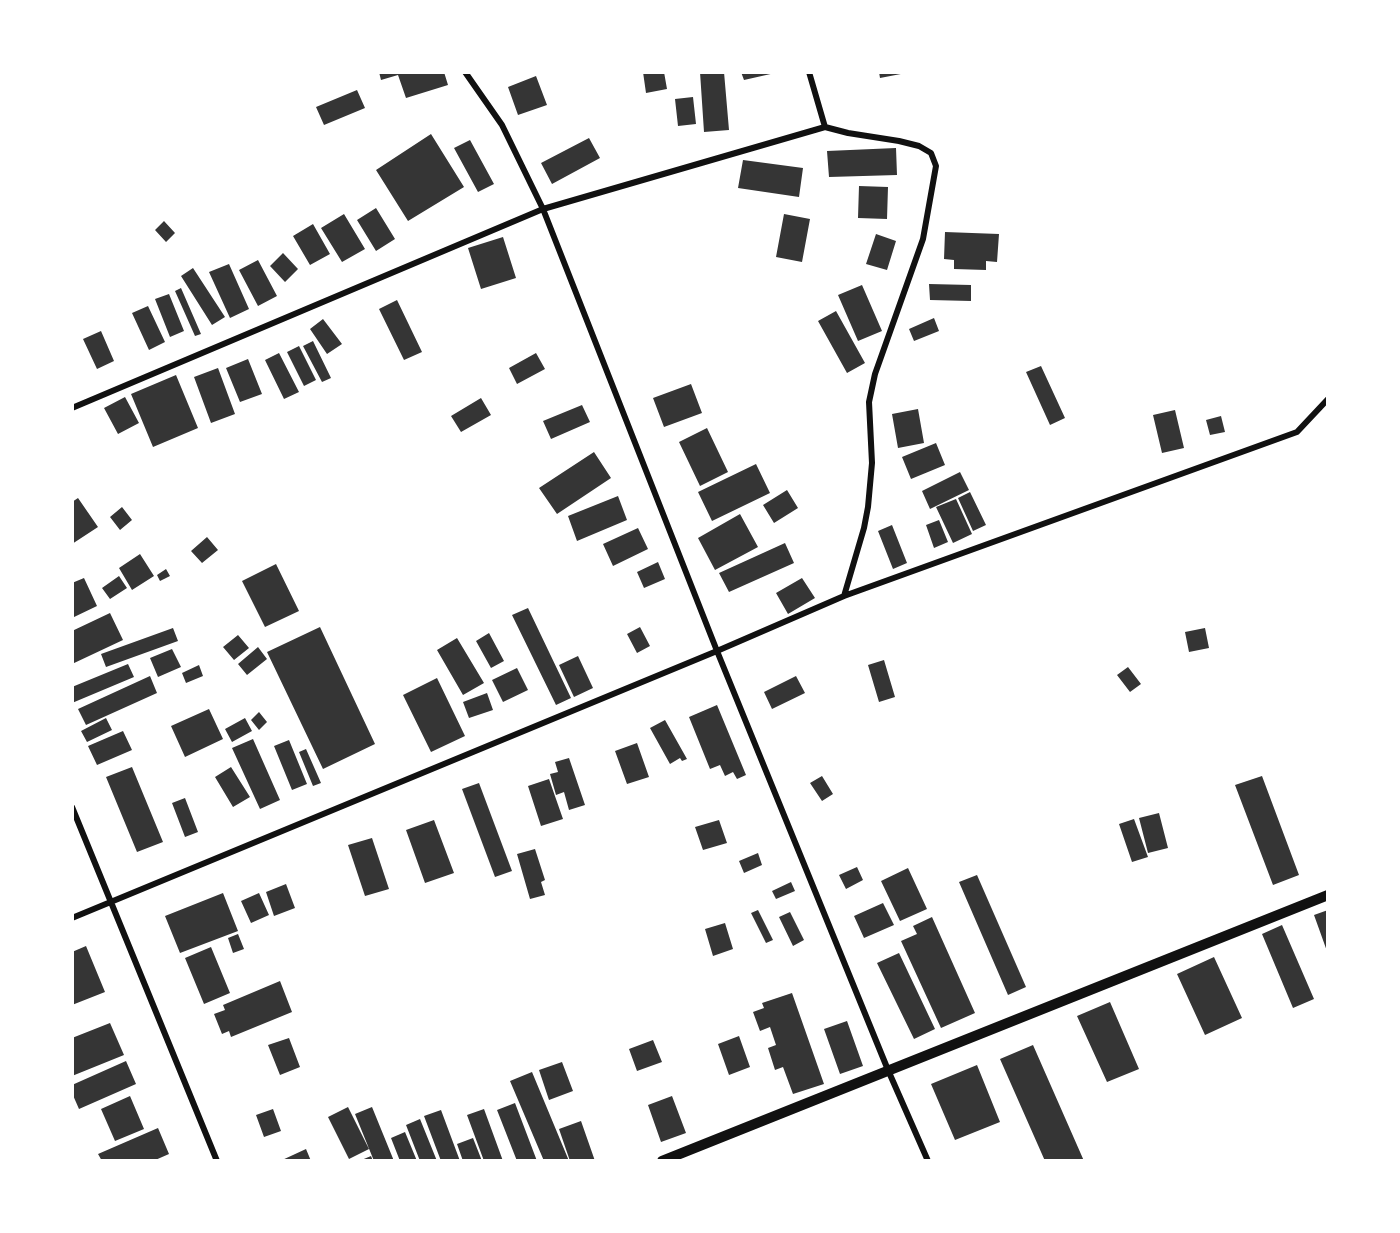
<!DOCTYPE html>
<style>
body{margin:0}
#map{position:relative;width:1400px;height:1233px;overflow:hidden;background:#fff;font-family:Figtree,sans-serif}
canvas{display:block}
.frame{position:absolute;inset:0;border:74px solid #fff;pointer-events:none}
</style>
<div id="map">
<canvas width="1400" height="1233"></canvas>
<div class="frame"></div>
</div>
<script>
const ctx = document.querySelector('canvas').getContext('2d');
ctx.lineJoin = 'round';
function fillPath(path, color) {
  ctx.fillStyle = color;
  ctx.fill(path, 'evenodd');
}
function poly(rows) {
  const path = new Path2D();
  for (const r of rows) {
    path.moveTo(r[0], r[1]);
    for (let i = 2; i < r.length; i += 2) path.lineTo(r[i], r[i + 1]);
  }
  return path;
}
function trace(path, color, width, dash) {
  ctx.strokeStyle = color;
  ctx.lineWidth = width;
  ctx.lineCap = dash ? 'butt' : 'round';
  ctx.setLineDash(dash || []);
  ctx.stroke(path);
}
fillPath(poly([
 [379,72,444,72,448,85,406,98,398,75,381,80],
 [643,72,664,72,667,89,646,93],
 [700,72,724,72,729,130,704,132],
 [741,72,775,72,775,73,744,80],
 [879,72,906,72,906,73,880,78],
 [536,76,547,105,518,115,508,87],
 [357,90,365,108,324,125,316,107],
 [693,97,696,124,678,126,675,99],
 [431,134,464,187,408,221,376,170],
 [589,138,600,158,552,184,541,163],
 [470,140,494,184,478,192,454,148],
 [896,148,897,175,829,177,827,151],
 [743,160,803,168,799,197,738,188],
 [859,186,888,187,887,219,858,218],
 [376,208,395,239,376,251,357,220],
 [344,214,365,249,342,262,321,228],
 [784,214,810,219,802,262,776,257],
 [164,221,175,233,166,242,155,230],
 [313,224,330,254,310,265,293,236],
 [945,232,999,234,997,262,986,261,986,270,954,269,954,260,944,259],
 [876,234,896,241,887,270,866,264],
 [503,237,516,278,481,289,468,248],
 [283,253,298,269,285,282,270,266],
 [258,260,277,296,258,306,239,270],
 [229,264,249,309,230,318,209,272],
 [193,268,225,317,212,325,181,276],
 [929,284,971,285,971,301,930,300],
 [862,285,882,331,858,341,838,295],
 [181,288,201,334,195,336,175,291],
 [169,294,184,331,170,337,155,299],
 [397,300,422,352,404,360,379,309],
 [148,306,165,342,149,350,132,313],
 [836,311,865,363,847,373,818,321],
 [934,318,939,331,914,341,909,329],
 [323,319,342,344,327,354,310,329],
 [101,331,114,361,97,369,83,339],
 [313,341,331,378,322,382,303,346],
 [299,346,316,380,304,386,287,352],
 [279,353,299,392,284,399,265,360],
 [536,353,545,369,517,384,509,368],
 [248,359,262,394,240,402,226,368],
 [1041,366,1065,418,1050,425,1026,372],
 [218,368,235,414,211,423,194,377],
 [176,375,198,428,153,447,131,394],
 [691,384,702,413,664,427,653,398],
 [125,397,139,423,118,434,104,408],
 [481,398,491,415,461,432,451,416],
 [582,405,590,422,551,439,543,421],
 [918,409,924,443,898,448,892,414],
 [1175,410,1184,448,1162,453,1153,415],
 [1221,416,1225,432,1210,435,1206,420],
 [707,428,728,472,700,486,679,442],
 [936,443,945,465,911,479,902,457],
 [594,452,611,478,557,514,539,488],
 [756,464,770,493,712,521,698,492],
 [960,472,969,490,930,509,922,491],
 [787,490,798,508,774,523,763,505],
 [970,492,986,525,973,531,958,498],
 [618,496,627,520,577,541,568,516],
 [78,498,98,527,72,544,72,502],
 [956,499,972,534,953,543,936,507],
 [122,507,132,520,120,530,110,517],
 [740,514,758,547,715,570,698,538],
 [939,520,948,542,934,548,926,525],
 [892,525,907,563,893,569,878,531],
 [638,528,648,549,613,566,603,544],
 [207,537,218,550,202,563,191,551],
 [785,543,794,563,729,592,719,573],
 [140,554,154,576,132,590,119,568],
 [658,562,665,579,644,588,637,572],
 [276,564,299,611,265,627,242,581],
 [166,569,170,576,160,581,157,575],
 [119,576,127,588,110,599,102,588],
 [84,578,97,606,72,618,72,583],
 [802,578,815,598,788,614,776,593],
 [528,608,571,698,556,705,512,615],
 [110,613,123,640,72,664,72,631],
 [320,627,375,744,323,769,267,652],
 [640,627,650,646,637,653,627,634],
 [173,628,178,641,106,667,101,654],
 [1205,628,1209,648,1189,652,1185,632],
 [489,633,504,661,491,668,476,641],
 [238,635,249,648,234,660,223,647],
 [457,638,484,683,463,695,437,650],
 [258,647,267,659,247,675,238,664],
 [172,649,181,667,158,677,150,658],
 [578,656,593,688,574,697,559,665],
 [884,660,895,697,879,702,868,665],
 [128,664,134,677,72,703,72,687],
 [199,665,203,676,186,683,182,673],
 [1128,667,1141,684,1130,692,1117,675],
 [517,668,528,690,503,702,492,680],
 [150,676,157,693,86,725,78,709],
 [796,676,805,693,772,709,764,692],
 [437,678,465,736,431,752,403,695],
 [487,693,493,710,469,718,463,702],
 [717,705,746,775,737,779,733,772,725,776,720,765,710,769,689,717],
 [209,709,223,739,185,757,171,726],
 [259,712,267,722,259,730,251,720],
 [106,718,112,730,87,742,81,731],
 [245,718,252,731,232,742,225,729],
 [665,720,687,759,682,761,680,758,670,764,650,728],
 [123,731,132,750,97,765,88,746],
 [253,739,280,800,260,809,232,748],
 [289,740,307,784,292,790,274,746],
 [637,743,649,777,627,784,615,751],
 [306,749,321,783,313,786,299,752],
 [569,758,585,805,569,810,564,792,556,795,550,774,558,772,555,762],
 [132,767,163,842,137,852,106,777],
 [231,767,250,797,233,807,215,777],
 [822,776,833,794,822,801,810,783],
 [1262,776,1299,875,1273,885,1235,785],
 [549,779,563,819,541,826,528,786],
 [479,783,512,871,495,877,462,789],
 [185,798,198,832,185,837,172,803],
 [1159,813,1168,848,1148,853,1139,818],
 [1134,819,1148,857,1132,862,1119,824],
 [434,820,454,873,425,883,406,830],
 [719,820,727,843,703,850,695,827],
 [372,838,389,889,365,896,348,845],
 [535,849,545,880,541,882,545,895,530,899,517,854],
 [758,853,762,865,744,873,739,861],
 [857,867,863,880,846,889,839,875],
 [908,868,927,909,900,921,881,881],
 [977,875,1026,987,1008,995,959,882],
 [791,882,795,891,776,899,772,891],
 [286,884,295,908,274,916,266,892],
 [223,893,238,931,180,953,165,916],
 [259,893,269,915,251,923,241,901],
 [883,903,894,925,864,938,854,916],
 [758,910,773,940,766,943,751,913],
 [1328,910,1328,954,1314,915],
 [790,912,804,940,793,946,779,917],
 [932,917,975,1013,941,1028,901,941,917,934,913,926],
 [725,923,733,949,713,956,705,929],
 [1282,925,1314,999,1293,1008,1262,934],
 [238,934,244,949,233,953,228,938],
 [86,946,105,992,72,1005,72,952],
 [211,947,230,993,204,1004,185,958],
 [899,953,935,1029,914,1039,877,963],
 [1214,957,1242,1018,1205,1035,1177,974],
 [280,981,292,1012,231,1037,229,1031,222,1034,214,1014,225,1010,223,1005],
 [792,993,824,1084,793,1094,783,1067,775,1070,768,1048,776,1045,770,1027,760,1031,753,1012,764,1008,762,1003],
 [1110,1002,1139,1069,1107,1082,1077,1016],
 [847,1021,863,1066,840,1074,824,1029],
 [110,1023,124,1055,72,1076,72,1038],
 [739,1036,750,1067,729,1075,718,1044],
 [289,1038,300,1067,280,1075,268,1045],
 [653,1040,662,1062,637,1071,629,1049],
 [1033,1045,1084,1161,1045,1161,1000,1059],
 [126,1061,136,1084,79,1109,72,1093,72,1085],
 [562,1062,573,1091,549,1100,539,1070],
 [977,1065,1000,1122,955,1140,931,1084],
 [532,1072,569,1161,544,1161,510,1081],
 [130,1096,144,1129,115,1141,101,1109],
 [672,1096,686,1133,661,1142,648,1105],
 [515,1103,537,1161,517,1161,497,1110],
 [348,1107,369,1149,349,1159,328,1117],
 [372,1107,394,1161,374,1161,355,1114],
 [273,1109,281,1131,264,1137,256,1115],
 [484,1109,503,1161,484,1161,467,1115],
 [441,1110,460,1161,441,1161,424,1116],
 [420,1119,437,1161,420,1161,406,1125],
 [581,1121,595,1161,570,1161,559,1129],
 [158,1128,169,1154,153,1161,102,1161,98,1154],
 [405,1132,417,1161,400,1161,391,1138],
 [473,1138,482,1161,463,1161,457,1144],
 [306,1149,311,1161,280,1161],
 [371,1156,373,1161,359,1161]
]), '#353535');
trace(poly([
 [465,72,502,125,543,209,717,651,888,1070,928,1161],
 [809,72,825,127],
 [825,127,848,133,899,141,919,146,931,153,936,166,923,239,875,374,869,402,872,463,868,507,864,528,844,596],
 [72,408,543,209,825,127],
 [72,807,217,1161],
 [72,918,717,651,844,596,1297,432,1328,399]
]), '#111', 6);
trace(poly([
 [662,1161,1328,895]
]), '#111', 10);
</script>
